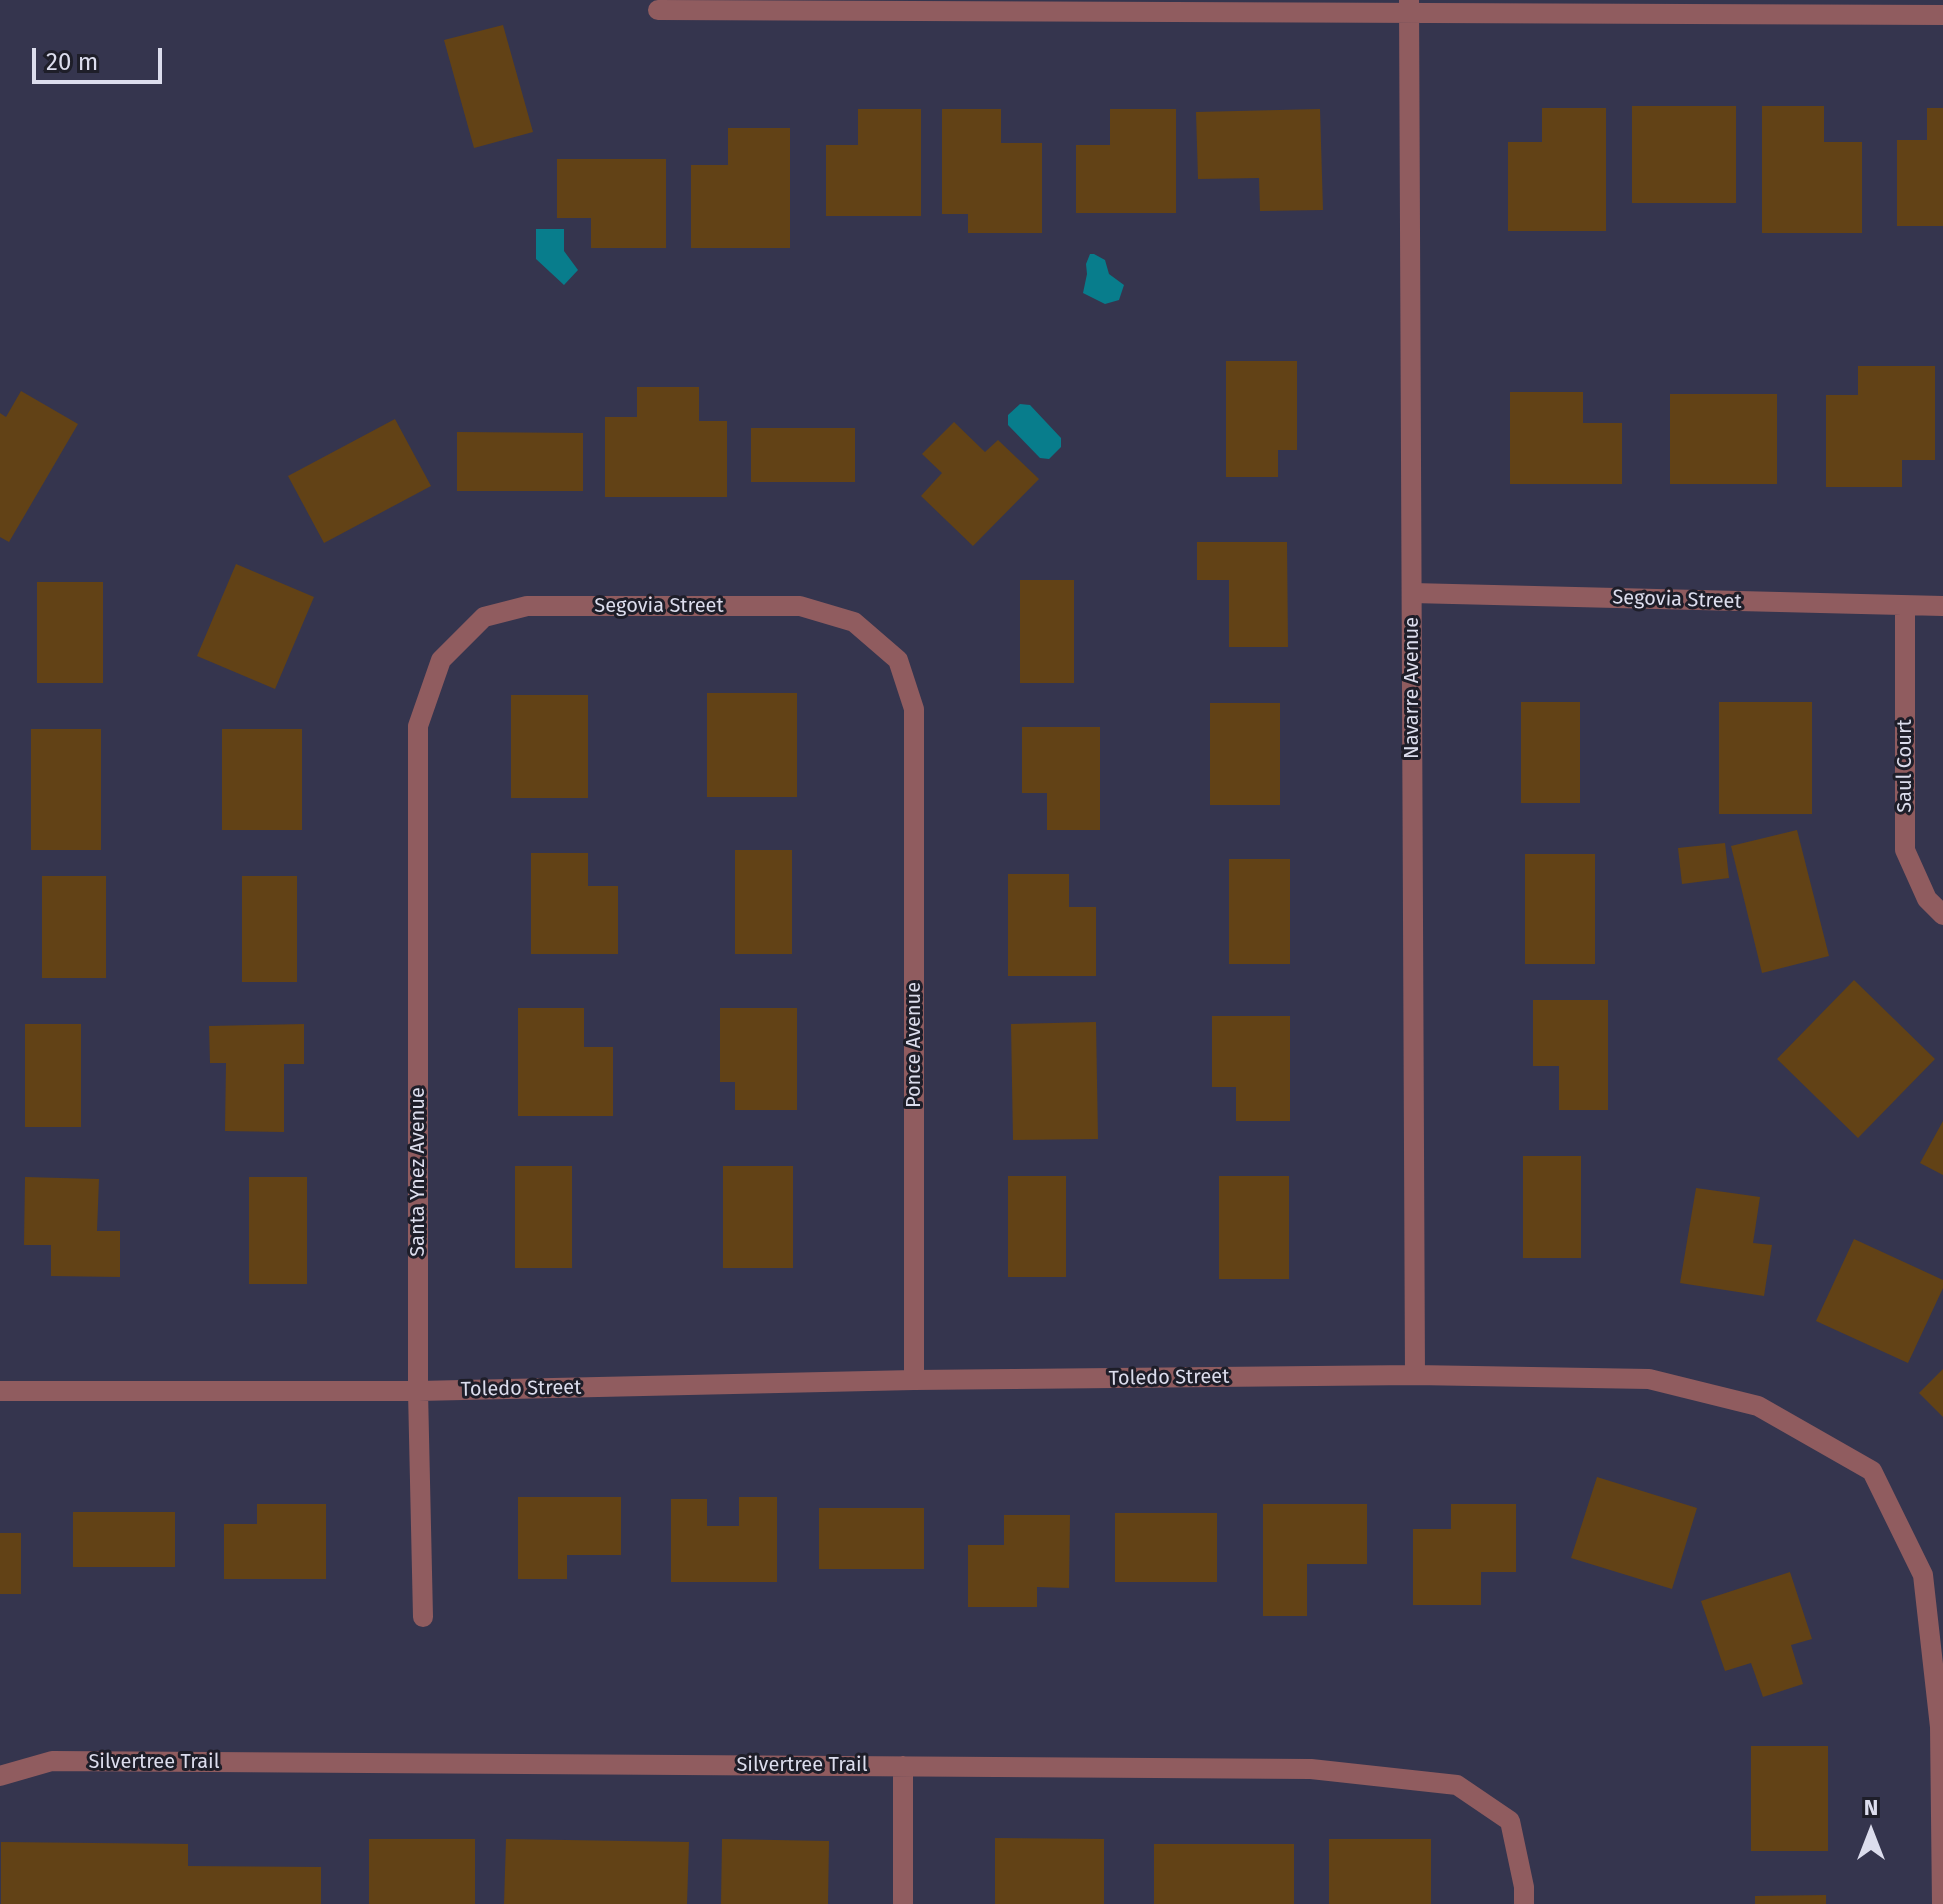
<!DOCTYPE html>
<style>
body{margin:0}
#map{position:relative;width:1943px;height:1904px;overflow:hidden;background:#35354e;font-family:"Fira Sans",sans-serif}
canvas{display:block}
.north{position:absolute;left:1831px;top:1792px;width:80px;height:80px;-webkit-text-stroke:6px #1e1e29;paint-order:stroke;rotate:0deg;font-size:22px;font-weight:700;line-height:32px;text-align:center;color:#dcdded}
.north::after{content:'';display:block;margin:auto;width:28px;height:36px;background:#dcdded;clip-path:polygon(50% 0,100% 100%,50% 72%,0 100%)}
.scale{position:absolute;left:32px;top:48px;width:130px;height:36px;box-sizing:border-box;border:4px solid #dcdded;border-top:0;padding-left:10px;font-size:24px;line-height:28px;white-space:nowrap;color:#dcdded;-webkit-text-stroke:6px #1e1e29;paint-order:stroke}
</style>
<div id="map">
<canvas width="1943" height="1904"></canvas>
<div class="north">N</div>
<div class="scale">20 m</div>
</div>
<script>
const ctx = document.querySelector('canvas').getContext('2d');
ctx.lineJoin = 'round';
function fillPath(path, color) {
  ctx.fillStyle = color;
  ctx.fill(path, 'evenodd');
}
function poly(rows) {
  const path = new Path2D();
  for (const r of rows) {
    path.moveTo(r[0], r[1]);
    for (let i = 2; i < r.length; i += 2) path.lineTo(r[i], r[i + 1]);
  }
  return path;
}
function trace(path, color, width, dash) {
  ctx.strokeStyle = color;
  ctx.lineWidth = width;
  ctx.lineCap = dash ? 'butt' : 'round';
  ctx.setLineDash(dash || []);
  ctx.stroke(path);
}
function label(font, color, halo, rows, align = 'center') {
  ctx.font = font + ' "Fira Sans",sans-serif';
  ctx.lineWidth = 6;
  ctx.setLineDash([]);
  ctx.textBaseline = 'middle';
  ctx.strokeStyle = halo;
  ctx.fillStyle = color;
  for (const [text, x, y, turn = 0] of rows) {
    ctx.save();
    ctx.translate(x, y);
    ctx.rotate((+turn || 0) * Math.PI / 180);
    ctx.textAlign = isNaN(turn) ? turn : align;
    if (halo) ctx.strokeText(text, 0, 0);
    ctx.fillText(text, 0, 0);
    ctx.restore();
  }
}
fillPath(poly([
 [536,229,564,229,564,251,578,270,564,285,536,259],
 [1090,254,1094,254,1105,260,1109,274,1124,285,1119,300,1105,304,1083,293,1087,274,1086,264],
 [1020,404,1030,405,1061,438,1061,447,1049,459,1040,458,1008,425,1008,415]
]), '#087d8c');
fillPath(poly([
 [503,25,533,132,474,148,444,40],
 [1632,106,1736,106,1736,203,1632,203],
 [1762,106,1824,106,1824,142,1862,142,1862,233,1762,233],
 [1542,108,1606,108,1606,231,1508,231,1508,142,1542,142],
 [1927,108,1943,108,1943,226,1897,226,1897,140,1927,140],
 [858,109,921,109,921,216,826,216,826,145,858,145],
 [942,109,1001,109,1001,143,1042,143,1042,233,968,233,968,214,942,214],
 [1110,109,1176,109,1176,213,1076,213,1076,145,1110,145],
 [1320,109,1323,210,1260,211,1259,178,1198,179,1196,112],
 [728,128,790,128,790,248,691,248,691,165,728,165],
 [557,159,666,159,666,248,591,248,591,218,557,218],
 [1226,361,1297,361,1297,450,1278,450,1278,477,1226,477],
 [1858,366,1935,366,1935,460,1902,460,1902,487,1826,487,1826,395,1858,395],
 [637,387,699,387,699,421,727,421,727,497,605,497,605,417,637,417],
 [21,391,78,424,9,542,0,537,0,413,6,417],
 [1510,392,1583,392,1583,423,1622,423,1622,484,1510,484],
 [1670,394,1777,394,1777,484,1670,484],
 [395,419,431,486,324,543,288,476],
 [954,422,985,452,998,440,1039,479,973,546,921,496,942,473,922,454],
 [751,428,855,428,855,482,751,482],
 [457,432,583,433,583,491,457,491],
 [1197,542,1287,542,1288,647,1229,647,1229,580,1197,580],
 [236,564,314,597,275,689,197,656],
 [1020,580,1074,580,1074,683,1020,683],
 [37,582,103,582,103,683,37,683],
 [707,693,797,693,797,797,707,797],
 [511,695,588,695,588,798,511,798],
 [1521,702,1580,702,1580,803,1521,803],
 [1719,702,1812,702,1812,814,1719,814],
 [1210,703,1280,703,1280,805,1210,805],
 [1022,727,1100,727,1100,830,1047,830,1047,793,1022,793],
 [31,729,101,729,101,850,31,850],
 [222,729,302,729,302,830,222,830],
 [1797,830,1829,956,1762,973,1731,846],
 [1725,843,1729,878,1682,884,1678,848],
 [735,850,792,850,792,954,735,954],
 [531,853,588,853,588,886,618,886,618,954,531,954],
 [1525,854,1595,854,1595,964,1525,964],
 [1229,859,1290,859,1290,964,1229,964],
 [1008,874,1069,874,1069,907,1096,907,1096,976,1008,976],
 [42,876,106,876,106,978,42,978],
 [242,876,297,876,297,982,242,982],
 [1854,980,1935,1059,1858,1138,1777,1059],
 [1533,1000,1608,1000,1608,1110,1559,1110,1559,1066,1533,1066],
 [518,1008,584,1008,584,1047,613,1047,613,1116,518,1116],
 [720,1008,797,1008,797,1110,735,1110,735,1082,720,1082],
 [1212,1016,1290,1016,1290,1121,1236,1121,1236,1087,1212,1087],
 [1096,1022,1098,1139,1013,1140,1011,1024],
 [25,1024,81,1024,81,1127,25,1127],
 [304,1024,304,1064,284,1064,284,1132,225,1131,226,1063,210,1063,209,1026],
 [1943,1121,1943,1175,1920,1163],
 [1523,1156,1581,1156,1581,1258,1523,1258],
 [515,1166,572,1166,572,1268,515,1268],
 [723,1166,793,1166,793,1268,723,1268],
 [1008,1176,1066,1176,1066,1277,1008,1277],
 [1219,1176,1289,1176,1289,1279,1219,1279],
 [25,1177,99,1179,97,1231,120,1231,120,1277,51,1276,51,1245,24,1245],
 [249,1177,307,1177,307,1284,249,1284],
 [1696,1188,1760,1197,1753,1243,1772,1245,1764,1296,1680,1283],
 [1854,1239,1943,1280,1943,1288,1908,1363,1816,1321],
 [1943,1369,1943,1417,1919,1393],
 [1597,1477,1697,1508,1672,1589,1571,1558],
 [518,1497,621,1497,621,1555,567,1555,567,1579,518,1579],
 [739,1497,777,1497,777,1582,671,1582,671,1499,707,1499,707,1526,739,1526],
 [257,1504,326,1504,326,1579,224,1579,224,1524,257,1524],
 [1263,1504,1367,1504,1367,1564,1307,1564,1307,1616,1263,1616],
 [1451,1504,1516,1504,1516,1572,1481,1572,1481,1605,1413,1605,1413,1529,1451,1529],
 [819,1508,924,1508,924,1569,819,1569],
 [73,1512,175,1512,175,1567,73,1567],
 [1115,1513,1217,1513,1217,1582,1115,1582],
 [1004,1515,1070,1515,1069,1588,1037,1587,1037,1607,968,1607,968,1545,1004,1545],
 [0,1533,21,1533,21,1594,0,1594],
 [1790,1572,1812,1639,1791,1645,1803,1684,1763,1697,1751,1663,1725,1671,1701,1601],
 [1751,1746,1828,1746,1828,1851,1751,1851],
 [995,1838,1104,1839,1104,1904,995,1904],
 [369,1839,475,1839,475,1904,369,1904],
 [506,1839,689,1842,687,1904,504,1904],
 [722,1839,829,1841,828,1904,721,1904],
 [1329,1839,1431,1839,1431,1904,1329,1904],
 [1,1842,188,1844,188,1866,321,1867,321,1904,1,1904],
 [1154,1844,1294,1844,1294,1904,1154,1904],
 [1826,1895,1826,1904,1755,1904,1755,1896]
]), '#624216');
trace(poly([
 [1409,0,1415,1375],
 [658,10,1943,15],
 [1412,593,1943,606],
 [1905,606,1905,850,1927,899,1943,915],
 [0,1391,418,1391,914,1380,1415,1375,1649,1379,1758,1406,1872,1471,1923,1575,1940,1727,1942,1904],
 [423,1617,418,1391,418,726,441,660,484,617,527,606,800,606,854,622,898,660,914,709,914,1380],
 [903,1766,903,1904],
 [0,1776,52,1761,1311,1769,1457,1785,1510,1821,1524,1887,1524,1904]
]), '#905c5f', 20);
label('20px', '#dcdded', '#1e1e29', [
 ["Segovia Street",1677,600,2],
 ["Segovia Street",659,606],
 ["Navarre Avenue",1412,688,-90],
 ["Saul Court",1905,766,-90],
 ["Ponce Avenue",914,1045,-90],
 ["Santa Ynez Avenue",418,1172,-90],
 ["Toledo Street",1169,1378,-1],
 ["Toledo Street",521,1389,-1],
 ["Silvertree Trail",154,1762],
 ["Silvertree Trail",802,1765]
]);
</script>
